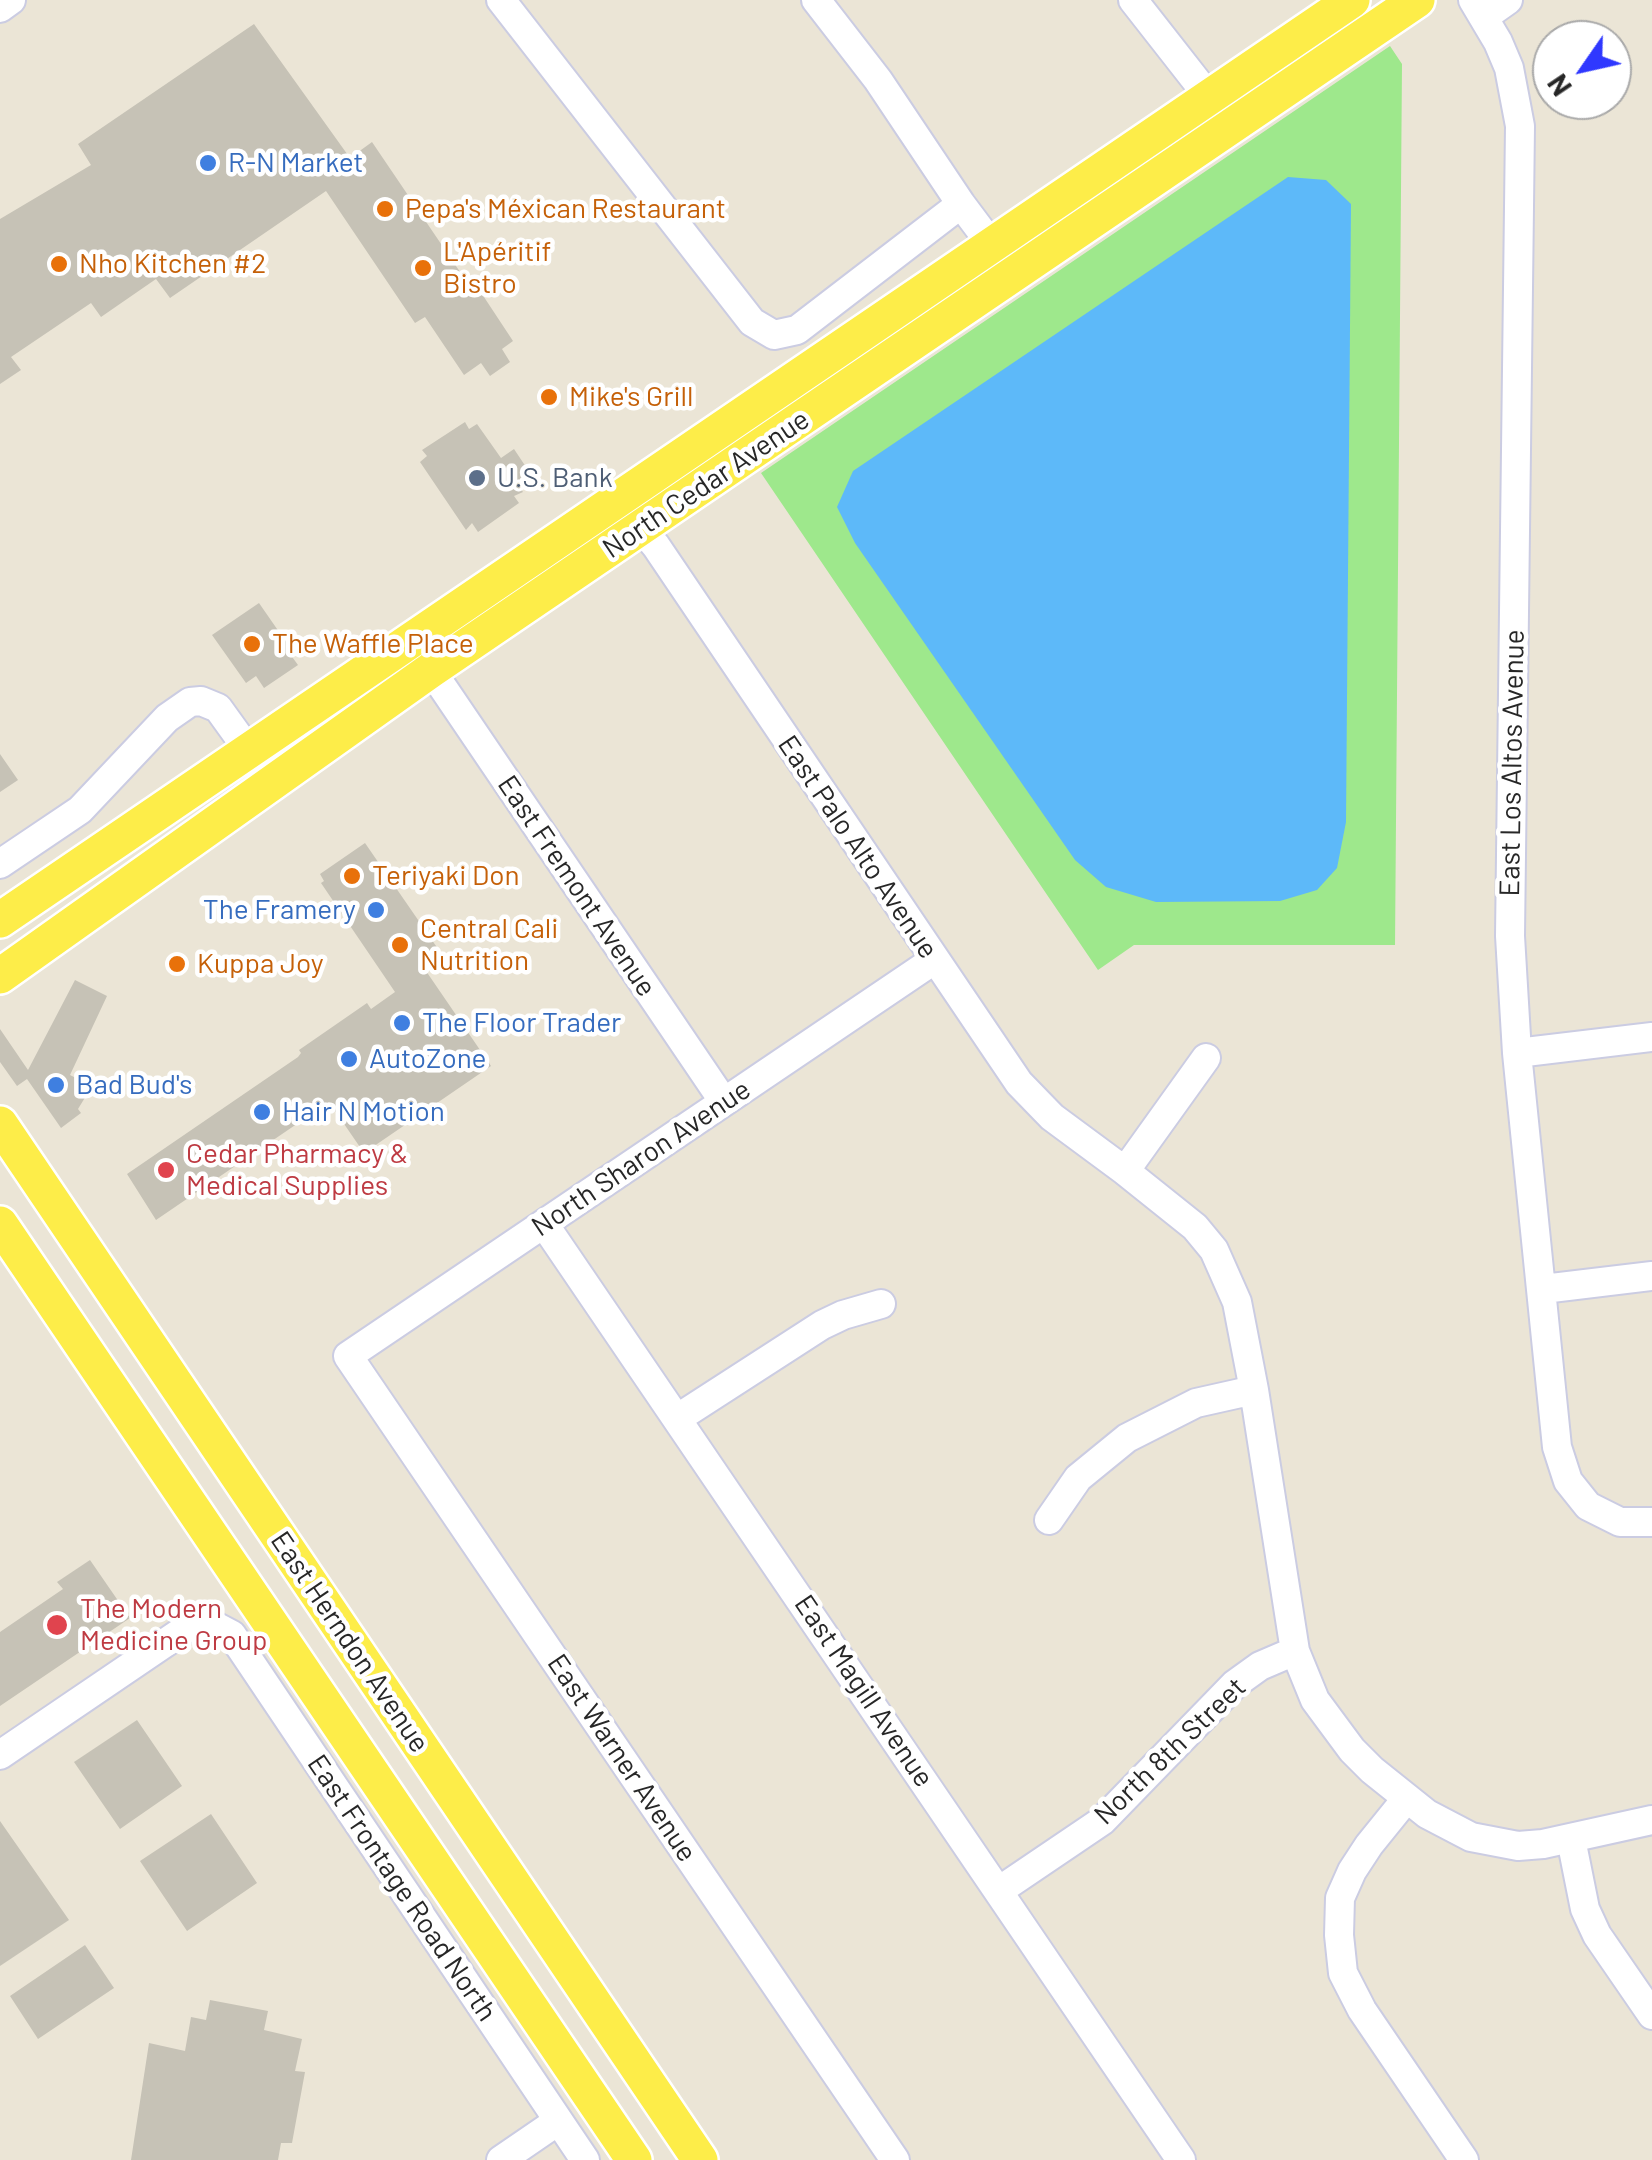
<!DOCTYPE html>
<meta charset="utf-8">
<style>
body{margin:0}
#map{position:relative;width:1652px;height:2160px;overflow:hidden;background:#ebe5d6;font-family:Barlow,sans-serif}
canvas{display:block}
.north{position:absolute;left:1532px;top:20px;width:100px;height:100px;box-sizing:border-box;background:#fff;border:2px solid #a9a9a9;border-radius:50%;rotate:236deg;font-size:28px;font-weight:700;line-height:40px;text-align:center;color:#272727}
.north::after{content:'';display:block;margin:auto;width:35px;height:45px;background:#2f38ff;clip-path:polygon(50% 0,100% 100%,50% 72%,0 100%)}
</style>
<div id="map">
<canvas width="1652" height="2160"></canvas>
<div class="north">N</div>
</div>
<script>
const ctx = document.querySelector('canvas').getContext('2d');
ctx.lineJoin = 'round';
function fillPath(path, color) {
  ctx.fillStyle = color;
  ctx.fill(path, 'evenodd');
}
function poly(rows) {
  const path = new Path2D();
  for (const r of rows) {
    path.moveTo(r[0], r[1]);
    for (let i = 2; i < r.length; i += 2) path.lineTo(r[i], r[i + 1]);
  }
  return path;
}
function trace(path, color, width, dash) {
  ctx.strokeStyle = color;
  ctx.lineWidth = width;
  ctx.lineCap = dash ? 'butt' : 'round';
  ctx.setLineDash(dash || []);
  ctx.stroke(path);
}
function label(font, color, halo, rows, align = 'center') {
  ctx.font = font + ' Barlow,sans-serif';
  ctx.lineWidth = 9;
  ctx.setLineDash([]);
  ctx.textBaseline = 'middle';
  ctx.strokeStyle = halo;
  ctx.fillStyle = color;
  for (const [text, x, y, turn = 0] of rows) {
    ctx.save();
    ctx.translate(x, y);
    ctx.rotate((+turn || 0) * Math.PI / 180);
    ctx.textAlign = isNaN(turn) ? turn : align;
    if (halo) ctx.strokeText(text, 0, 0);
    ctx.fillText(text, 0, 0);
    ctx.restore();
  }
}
fillPath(poly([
 [1390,46,1402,64,1395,945,1134,945,1098,970,761,473]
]), '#9ee88c');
fillPath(poly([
 [1288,177,1326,180,1351,204,1346,822,1337,868,1317,890,1280,901,1156,902,1106,887,1075,860,855,543,837,507,853,471]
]), '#5db9f9');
fillPath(poly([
 [254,24,350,158,372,142,477,297,482,294,513,341,502,349,510,362,490,376,481,363,464,375,425,317,415,323,326,191,170,298,156,279,101,317,91,303,11,357,21,370,0,384,0,219,91,165,78,144],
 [465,422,469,429,477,424,501,458,514,449,530,473,516,482,523,492,514,496,519,503,478,532,472,523,466,530,420,462,427,456,422,450],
 [259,603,293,652,290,654,298,665,264,688,256,676,246,683,212,635],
 [0,754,18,780,0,792],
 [365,843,445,959,426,971,491,1066,364,1153,329,1102,156,1220,127,1174,298,1057,301,1053,299,1050,367,1003,371,1009,395,992,321,883,324,881,320,874],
 [75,980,107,996,70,1075,80,1080,89,1091,78,1109,81,1113,61,1128,27,1079,17,1086,0,1062,0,1029,28,1070],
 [90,1560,130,1618,0,1706,0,1632,63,1589,57,1582],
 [137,1720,182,1786,120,1829,74,1762],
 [211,1814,257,1883,187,1931,140,1861],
 [0,1821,69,1920,0,1966],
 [85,1945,114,1988,38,2039,10,1996],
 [210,2000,268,2011,264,2030,302,2039,295,2071,305,2072,292,2143,281,2143,278,2160,131,2160,149,2043,185,2051,191,2017,206,2020]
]), '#c6c2b6');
const minor = poly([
 [501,0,752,322,774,335,797,330,961,204],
 [816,0,878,80,961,204,1015,276],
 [1133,0,1209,97],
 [1473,0,1498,42,1509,68,1520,126,1510,936,1517,1053,1557,1447,1568,1481,1588,1506,1620,1522,1652,1522],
 [0,8,11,0],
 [1484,17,1508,0],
 [616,498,656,546,1019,1083,1052,1117,1125,1171],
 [431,670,724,1102],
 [0,864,80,810,167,718,190,702,201,701,218,708,249,751],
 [1517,1053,1652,1037],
 [1206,1058,1125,1171,1195,1227,1214,1250,1237,1302,1254,1390,1295,1651,1315,1700,1352,1750,1372,1770,1427,1814,1471,1837,1518,1846,1543,1844,1652,1820],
 [544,1224,1181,2160],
 [1543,1289,1652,1276],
 [678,1418,822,1325,843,1315,881,1304],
 [1049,1520,1078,1478,1127,1438,1196,1403,1254,1390],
 [0,1755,190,1626,213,1625,232,1635,585,2160],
 [1407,1798,1369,1845,1352,1871,1340,1898,1339,1935,1343,1973,1362,2010,1464,2160],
 [1571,1839,1585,1909,1597,1935,1652,2015],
 [1000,1890,1102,1821,1235,1684,1260,1666,1295,1651],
 [501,2160,558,2121],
 [895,2160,348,1356,934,960]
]);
const major = poly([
 [0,920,1352,0],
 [0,976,431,670,1417,0],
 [0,1124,700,2160],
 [0,1224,634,2160]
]);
trace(minor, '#cbcce2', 32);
trace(major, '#fff', 40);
trace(minor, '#fff', 28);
trace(major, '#fded49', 35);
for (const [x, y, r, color] of [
 [208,163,10,"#3f7fe0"],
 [385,209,10,"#e8710a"],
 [59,264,10,"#e8710a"],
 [423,268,10,"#e8710a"],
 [549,397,10,"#e8710a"],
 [477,478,10,"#5c6f8a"],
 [252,644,10,"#e8710a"],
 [352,876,10,"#e8710a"],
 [376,910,10,"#3f7fe0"],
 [400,945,10,"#e8710a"],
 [177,964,10,"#e8710a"],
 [402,1023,10,"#3f7fe0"],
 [349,1059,10,"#3f7fe0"],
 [56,1085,10,"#3f7fe0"],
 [262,1112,10,"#3f7fe0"],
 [166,1170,10,"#e0444e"],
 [57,1625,12,"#e0444e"]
]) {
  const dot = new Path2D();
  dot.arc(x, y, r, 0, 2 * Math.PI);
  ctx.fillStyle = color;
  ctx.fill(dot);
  trace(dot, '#fff', 4);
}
label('28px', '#366cbe', '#fff', [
 ["R-N Market",228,163],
 ["The Framery",356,910,"right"],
 ["The Floor Trader",422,1023],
 ["AutoZone",369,1059],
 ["Bad Bud's",76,1085],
 ["Hair N Motion",282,1112]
], 'left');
label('28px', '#c56008', '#fff', [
 ["Pepa's Méxican Restaurant",405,209],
 ["L'Apéritif",443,252],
 ["Bistro",443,284],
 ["Nho Kitchen #2",79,264],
 ["Mike's Grill",569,397],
 ["The Waffle Place",272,644],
 ["Teriyaki Don",372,876],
 ["Central Cali",420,929],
 ["Nutrition",420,961],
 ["Kuppa Joy",197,964]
], 'left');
label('28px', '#4e5e75', '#fff', [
 ["U.S. Bank",497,478]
], 'left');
label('28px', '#272727', '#fff', [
 ["North Cedar Avenue",706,484,-34],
 ["East Los Altos Avenue",1512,763,-89],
 ["East Palo Alto Avenue",858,847,56],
 ["East Fremont Avenue",577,886,56],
 ["North Sharon Avenue",641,1158,-34],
 ["East Herndon Avenue",350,1642,56],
 ["East Magill Avenue",864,1691,56],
 ["North 8th Street",1170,1751,-44],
 ["East Warner Avenue",622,1758,56],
 ["East Frontage Road North",402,1888,56]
]);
label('28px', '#be3a42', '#fff', [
 ["Cedar Pharmacy &",186,1154],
 ["Medical Supplies",186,1186],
 ["The Modern",80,1609],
 ["Medicine Group",80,1641]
], 'left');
</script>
